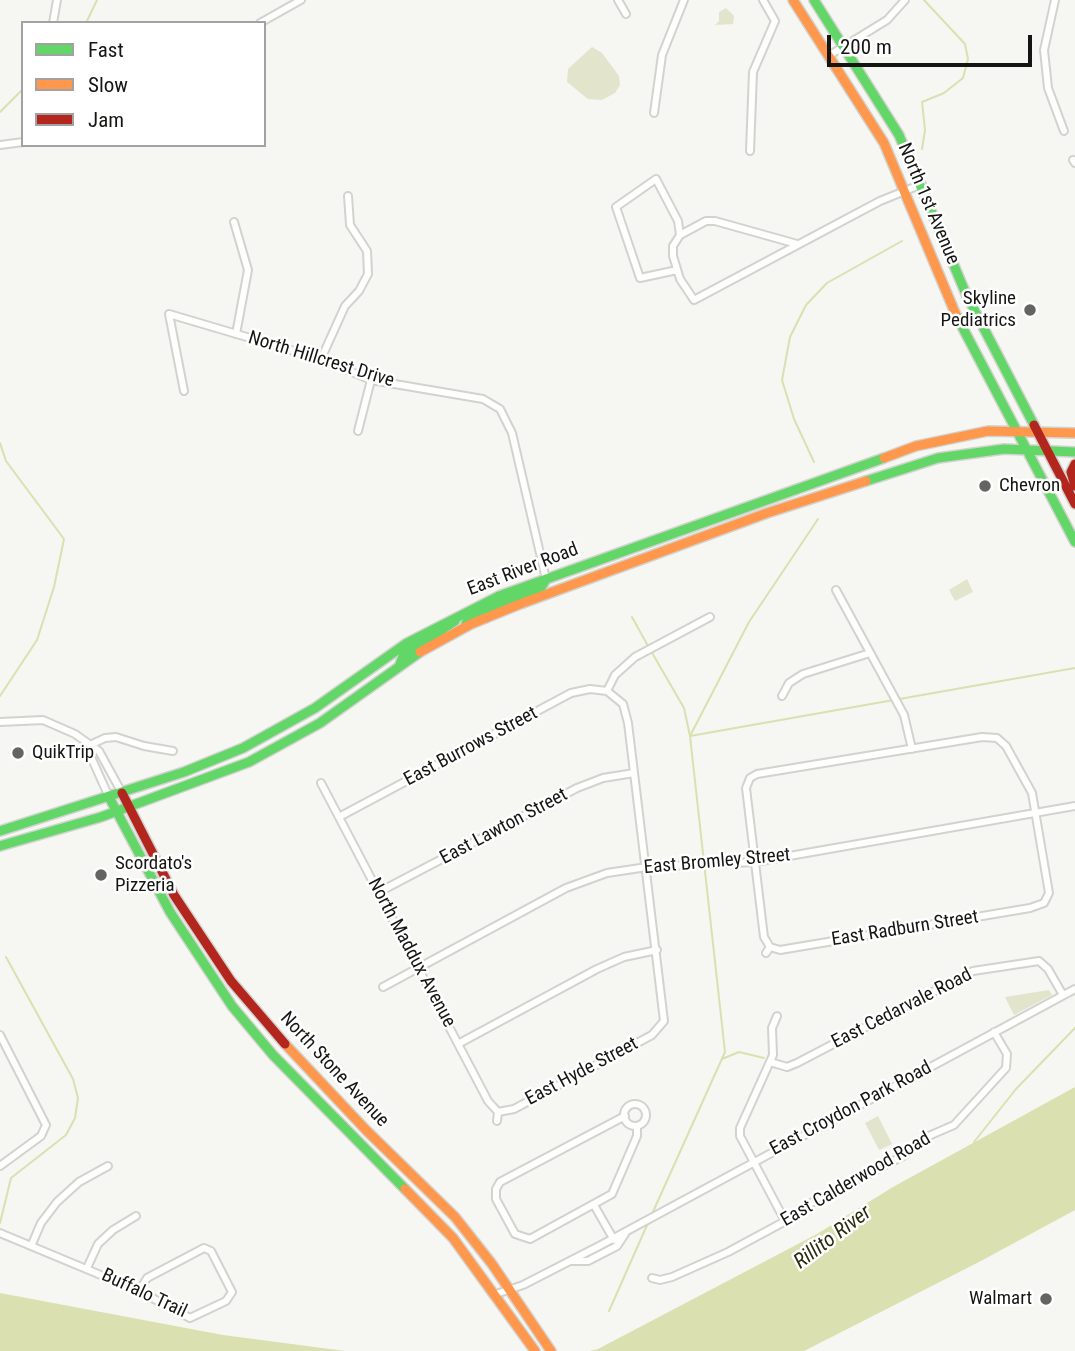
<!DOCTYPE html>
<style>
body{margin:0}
#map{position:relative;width:1075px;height:1351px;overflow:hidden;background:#f6f6f2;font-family:"Roboto Condensed",sans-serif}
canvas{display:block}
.legend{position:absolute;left:21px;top:21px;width:245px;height:126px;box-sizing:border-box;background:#fff;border:2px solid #a1a2a1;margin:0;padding:9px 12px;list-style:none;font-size:21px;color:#151613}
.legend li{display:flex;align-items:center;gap:14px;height:35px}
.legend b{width:35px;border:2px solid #a1a2a1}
.scale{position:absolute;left:827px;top:35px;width:205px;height:32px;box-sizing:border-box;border:4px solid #151613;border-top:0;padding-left:9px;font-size:21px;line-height:24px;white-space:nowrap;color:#151613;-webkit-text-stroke:5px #fff;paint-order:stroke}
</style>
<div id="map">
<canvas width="1075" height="1351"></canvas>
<ul class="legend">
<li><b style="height:9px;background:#63d668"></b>Fast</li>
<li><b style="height:9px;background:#ff974d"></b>Slow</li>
<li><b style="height:9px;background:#b3261e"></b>Jam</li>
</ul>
<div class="scale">200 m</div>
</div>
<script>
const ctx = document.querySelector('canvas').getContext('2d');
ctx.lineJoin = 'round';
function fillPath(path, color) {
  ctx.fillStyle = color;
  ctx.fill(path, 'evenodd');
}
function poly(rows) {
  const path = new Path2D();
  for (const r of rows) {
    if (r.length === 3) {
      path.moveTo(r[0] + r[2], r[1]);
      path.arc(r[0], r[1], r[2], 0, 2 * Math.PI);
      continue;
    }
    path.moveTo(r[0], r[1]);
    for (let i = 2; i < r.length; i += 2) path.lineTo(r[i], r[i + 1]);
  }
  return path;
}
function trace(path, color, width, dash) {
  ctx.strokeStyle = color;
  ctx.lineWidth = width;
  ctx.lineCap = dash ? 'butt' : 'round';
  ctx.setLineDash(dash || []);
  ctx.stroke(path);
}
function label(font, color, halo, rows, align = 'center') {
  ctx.font = font + ' "Roboto Condensed",sans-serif';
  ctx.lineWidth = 5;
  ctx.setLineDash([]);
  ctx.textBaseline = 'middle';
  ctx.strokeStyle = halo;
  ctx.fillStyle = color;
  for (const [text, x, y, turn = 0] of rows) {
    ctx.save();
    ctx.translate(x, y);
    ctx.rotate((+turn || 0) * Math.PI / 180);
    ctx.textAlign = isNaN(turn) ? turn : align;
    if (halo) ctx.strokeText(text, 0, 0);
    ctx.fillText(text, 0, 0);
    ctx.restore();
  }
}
fillPath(poly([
 [726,8,734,16,733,24,715,25,719,21,719,12],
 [592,47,602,53,619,76,620,85,615,93,602,100,588,99,567,82,568,69],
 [967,579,973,592,955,601,949,590],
 [1049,990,1052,995,1014,1015,1005,997],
 [878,1116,892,1144,879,1150,865,1123]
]), '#e2e4cc');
fillPath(poly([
 [1075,1087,1075,1210,979,1262,804,1351,590,1351,598,1349,817,1234,893,1187],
 [0,1293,223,1335,345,1351,0,1351]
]), '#dbe0b0');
trace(poly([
 [86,23,97,0],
 [0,112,23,89],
 [922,149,925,130,922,102,944,93,963,78,968,59,965,44,924,0],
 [0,443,6,461,64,539,54,587,37,640,0,696],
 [814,462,794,419,782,380,790,337,806,305,827,283,902,241],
 [632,617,648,646],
 [651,651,684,708,690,736,1075,668],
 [722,1059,739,1052,764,1058],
 [974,1142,1016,1089,1075,1028],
 [652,1214,725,1052,690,736,749,622,818,519],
 [0,1223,11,1178,66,1135,75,1118,78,1098,73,1079,6,957],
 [609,1311,648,1223]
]), '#dbe0b0', 2);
const street = poly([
 [618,0,626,14],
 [1055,0,1044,50,1048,88,1064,131],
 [53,23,57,0],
 [260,23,301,0],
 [830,55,887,20,905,0],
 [654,113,662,55,684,0],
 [0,145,23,142],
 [750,151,753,72,775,21,763,0],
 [1073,160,1075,163],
 [234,222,248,270,236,334],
 [797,244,715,221,706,221,680,235,673,246,673,256,680,279,694,300,880,201,922,184],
 [677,270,640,278,616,207,656,179,678,221,680,235],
 [321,359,345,306,359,291,368,274,367,251,350,225,348,196],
 [184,391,169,314,321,359,371,380,483,399,500,409,512,433,546,579],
 [358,431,371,380],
 [836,590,904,715,912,749],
 [607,691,615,675,635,657,710,617],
 [782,696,789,683,803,674,870,653],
 [0,722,43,720,75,734,99,751,122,793],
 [90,745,105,738,116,737,144,746,173,751],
 [93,749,91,757,109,797],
 [321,783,488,1101,498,1112,497,1121],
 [339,817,571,693,590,689,607,691],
 [379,892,577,788,603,778,634,773],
 [766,953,770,947,780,950,1030,908,1044,903,1049,893,1032,793,1006,746,997,738,982,737,757,774,750,778,746,788,764,937,770,947],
 [383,987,566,888,607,873,647,867,755,862,1075,806],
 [777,1016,772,1028,773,1055,740,1128,740,1136,785,1221],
 [0,1035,46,1125,41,1136,0,1166],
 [458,1044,597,969,624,957,657,950],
 [770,1062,787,1067,797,1063,973,971,1039,961,1048,969,1063,995],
 [635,1115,11],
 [498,1112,514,1109,652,1035,664,1021,628,723,623,704,607,691],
 [625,1116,500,1182,496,1189,496,1199,515,1234,530,1239,612,1194,637,1136,637,1126],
 [594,1205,614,1240],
 [0,1233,139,1291,190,1318,226,1301,232,1292,211,1251,204,1248,147,1278,139,1291],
 [32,1244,41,1223,57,1202,79,1182,108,1166],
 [572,1261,588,1261,617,1246,625,1234],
 [87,1268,98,1244,113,1230,136,1216],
 [652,1278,660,1280,672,1277,728,1252,793,1217,811,1203,905,1155,924,1138,954,1125,1006,1068,1007,1054,994,1032],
 [496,1294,523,1285,601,1245,1075,989]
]);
const fast = poly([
 [814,0,899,135,966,294,1034,425],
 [956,315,1075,542],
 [866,481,938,458,1004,449,1075,452],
 [466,623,475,615,541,588,546,579],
 [399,667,403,656,455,621],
 [109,797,170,912,232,1006,273,1055,405,1189],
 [0,831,184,772,243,748,315,708,407,643,499,596,884,458],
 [0,846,101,817,249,762,320,723,420,652]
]);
const slow = poly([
 [793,0,884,143,956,315],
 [884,458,916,446,988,431,1075,433],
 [420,652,471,624,520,604,767,513,866,481],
 [285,1044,366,1130,455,1217,492,1264,551,1351],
 [405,1189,453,1238,535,1351]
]);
const jam = poly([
 [1034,425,1075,504],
 [1075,464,1071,472,1075,486],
 [122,793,174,895,231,981,285,1044]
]);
trace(street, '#d2d2cf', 10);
trace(fast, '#d2d2cf', 12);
trace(slow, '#d2d2cf', 12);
trace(jam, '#d2d2cf', 12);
trace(street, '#fefefd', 6);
trace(fast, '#63d668', 9);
trace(slow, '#ff974d', 9);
trace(jam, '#b3261e', 9);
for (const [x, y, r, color] of [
 [1030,310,7,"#646461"],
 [985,486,7,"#646461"],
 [18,753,7,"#646461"],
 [101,875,7,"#646461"],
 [1046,1299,7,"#646461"]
]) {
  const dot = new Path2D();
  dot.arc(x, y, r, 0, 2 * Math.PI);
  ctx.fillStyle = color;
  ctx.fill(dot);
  trace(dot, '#fff', 2.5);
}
label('19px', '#151613', '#fff', [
 ["North 1st Avenue",928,204,67],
 ["North Hillcrest Drive",321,360,17],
 ["East River Road",523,570,-21],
 ["East Burrows Street",471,747,-28],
 ["East Lawton Street",504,827,-28],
 ["East Bromley Street",717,862,-5],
 ["East Radburn Street",905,929,-9],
 ["North Maddux Avenue",411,953,62],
 ["East Cedarvale Road",902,1009,-27],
 ["North Stone Avenue",334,1070,47],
 ["East Hyde Street",582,1072,-28],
 ["East Croydon Park Road",851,1109,-28],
 ["East Calderwood Road",856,1180,-30],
 ["Buffalo Trail",144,1294,25]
]);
label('19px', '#151613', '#fff', [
 ["Skyline",1016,299,"right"],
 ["Pediatrics",1016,321,"right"],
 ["Chevron",999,486],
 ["QuikTrip",32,753],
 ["Scordato's",115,864],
 ["Pizzeria",115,886],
 ["Walmart",1032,1299,"right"]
], 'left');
label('italic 21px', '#2b2c0f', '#fff', [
 ["Rillito River",833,1238,-37]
]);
</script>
